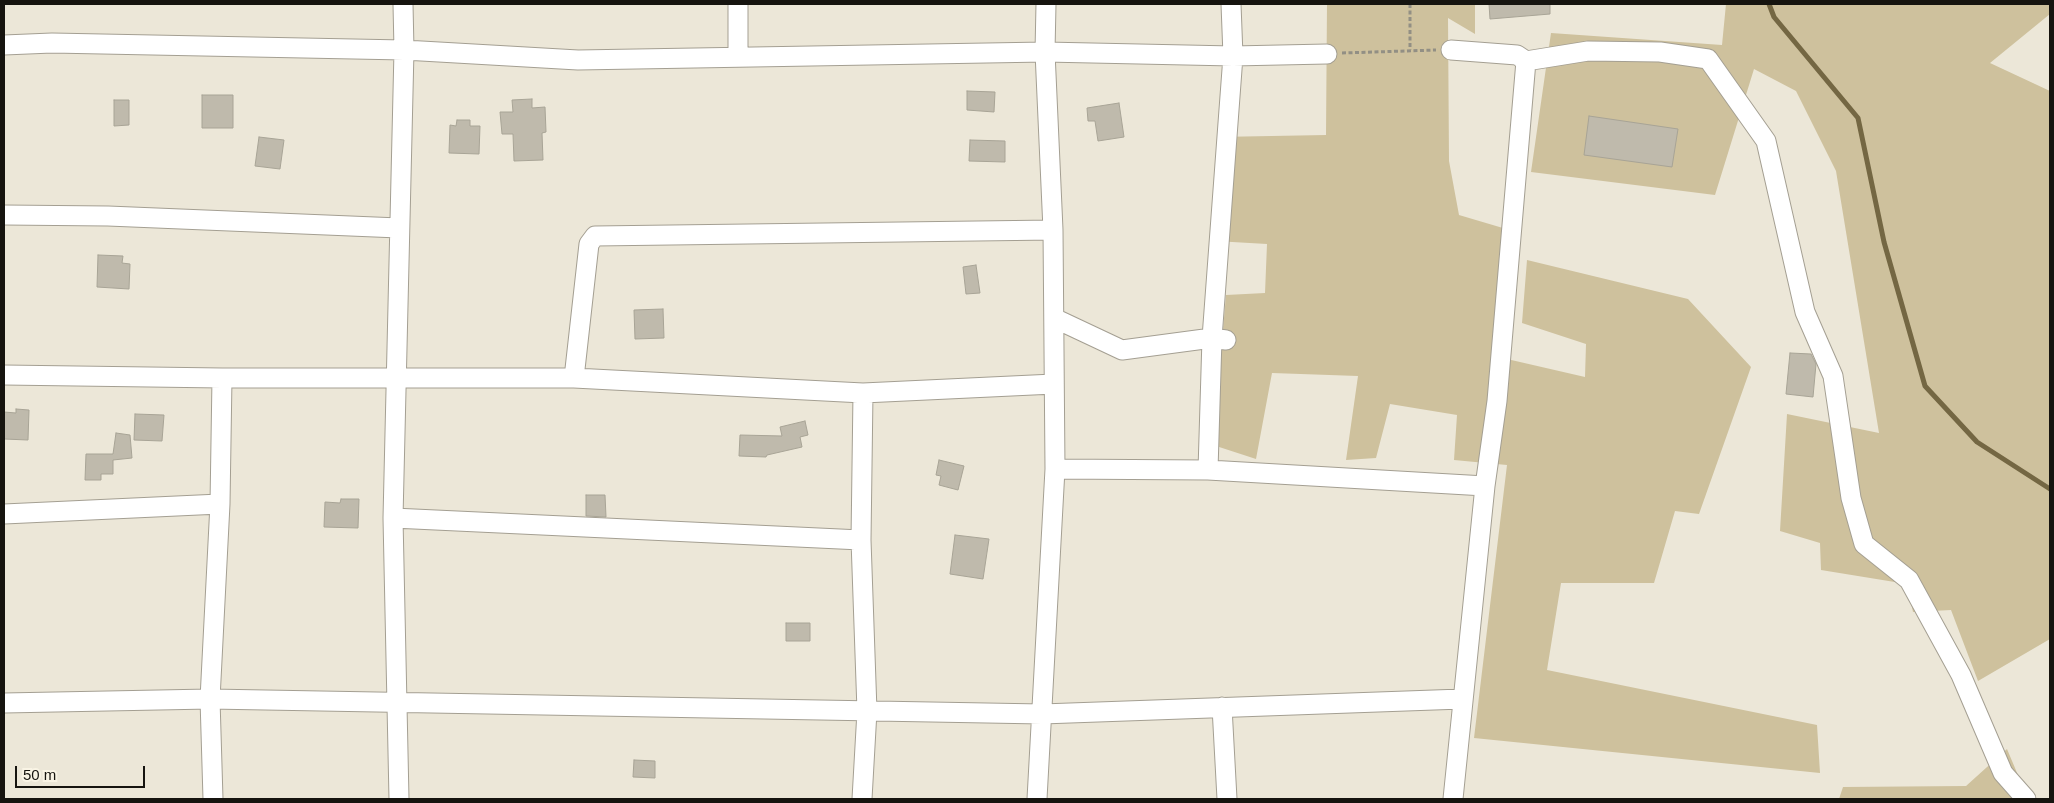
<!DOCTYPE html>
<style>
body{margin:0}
#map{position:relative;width:2054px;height:803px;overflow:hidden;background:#ece7d8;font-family:Arial,sans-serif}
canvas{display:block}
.frame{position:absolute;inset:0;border:5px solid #16140f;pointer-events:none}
.scale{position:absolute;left:15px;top:766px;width:130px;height:22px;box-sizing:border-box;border:2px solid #16140f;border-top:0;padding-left:6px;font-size:15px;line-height:18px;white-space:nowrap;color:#16140f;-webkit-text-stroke:4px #f9f4e5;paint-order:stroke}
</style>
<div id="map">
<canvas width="2054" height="803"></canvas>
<div class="frame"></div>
<div class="scale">50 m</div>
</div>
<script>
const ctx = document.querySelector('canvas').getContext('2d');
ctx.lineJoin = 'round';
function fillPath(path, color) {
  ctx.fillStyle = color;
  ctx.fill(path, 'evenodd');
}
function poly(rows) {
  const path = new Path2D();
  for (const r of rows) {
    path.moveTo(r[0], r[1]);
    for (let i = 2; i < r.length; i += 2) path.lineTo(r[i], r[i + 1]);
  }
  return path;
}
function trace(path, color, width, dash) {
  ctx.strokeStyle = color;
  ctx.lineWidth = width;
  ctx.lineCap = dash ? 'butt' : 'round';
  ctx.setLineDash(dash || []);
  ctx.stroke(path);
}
fillPath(poly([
 [1327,4,1475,4,1475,34,1448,18,1449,161,1459,215,1513,231,1507,359,1585,377,1586,344,1522,323,1527,260,1688,299,1751,367,1699,514,1675,511,1654,583,1561,583,1547,670,1817,725,1820,773,1474,738,1507,465,1454,460,1457,415,1390,404,1376,458,1346,460,1358,376,1272,373,1256,459,1213,445,1226,295,1265,293,1267,244,1215,241,1217,137,1326,135],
 [1726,4,2050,4,2050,14,1990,63,2050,91,2050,639,1978,681,1951,610,1913,612,1907,584,1821,570,1820,543,1780,531,1787,414,1879,433,1836,171,1796,91,1754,69,1715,195,1531,172,1551,33,1722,45],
 [2007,749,2028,799,1839,799,1843,787,1966,786]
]), '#cec19d');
trace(poly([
 [1769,4,1774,17,1858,118,1884,242,1925,386,1977,442,2050,489]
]), '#746743', 5);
const building = poly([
 [1489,4,1550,4,1550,14,1490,19,1489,4],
 [967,91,995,92,994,112,967,110,967,91],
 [202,95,233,95,233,128,202,128,202,95],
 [532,99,532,108,545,107,546,132,542,133,543,160,514,161,513,134,502,134,500,112,513,112,512,100,532,99],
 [114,100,129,100,129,125,114,126,114,100],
 [1119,103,1124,137,1098,141,1095,121,1088,121,1087,108,1119,103],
 [1589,116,1678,129,1672,167,1584,155,1589,116],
 [457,120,470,120,470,126,480,126,479,154,449,153,450,125,456,126,457,120],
 [259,137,284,140,280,169,255,166,259,137],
 [970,140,1005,141,1005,162,969,161,970,140],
 [98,255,123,256,122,263,130,264,129,289,97,287,98,255],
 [976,265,980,293,966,294,963,267,976,265],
 [663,309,664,338,635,339,634,310,663,309],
 [1790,353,1811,354,1816,364,1813,397,1786,394,1790,353],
 [16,409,29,410,28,440,4,439,4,412,16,413,16,409],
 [135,414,164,415,162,441,134,440,135,414],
 [805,421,808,435,800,437,802,447,767,455,766,457,739,456,740,435,782,436,780,427,805,421],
 [116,433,130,435,132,458,113,460,113,474,101,474,101,480,85,480,86,454,113,454,116,433],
 [939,460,964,466,958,490,939,485,941,476,936,475,939,460],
 [586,495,605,495,606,517,586,516,586,495],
 [341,499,359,499,358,528,324,527,325,502,340,503,341,499],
 [955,535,989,539,983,579,950,574,955,535],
 [786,623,810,623,810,641,786,641,786,623],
 [634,760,655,761,655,778,633,777,634,760]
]);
fillPath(building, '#bfbaac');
trace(building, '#a8a496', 1);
const street = poly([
 [738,4,738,56],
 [4,45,52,43,404,50,578,60,1045,52,1233,56,1327,54],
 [1451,50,1517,55,1526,61,1588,51,1660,52,1708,59,1766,141,1805,312,1833,376,1851,498,1864,544,1909,580,1961,675,2003,773,2026,799],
 [4,215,108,216,399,228],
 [1054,318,1122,350,1212,338,1226,340],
 [4,375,222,378,574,378,863,393,1054,384],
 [574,378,589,244,595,236,1053,230],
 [1055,469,1208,470,1485,486],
 [1208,470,1212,338,1233,56,1231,4],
 [4,514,220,504],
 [393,518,861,540],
 [4,703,210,699,1042,714,1462,699],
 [1222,707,1227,799],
 [213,799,210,699,220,504,222,378],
 [399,799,393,518,404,50,403,4],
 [862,799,867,711,861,540,863,393],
 [1037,799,1055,469,1053,230,1045,52,1046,4],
 [1453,799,1485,486,1497,401,1526,61]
]);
trace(street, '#a49f92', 21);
trace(poly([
 [1410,4,1410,50],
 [1342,53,1436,50]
]), '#928f84', 3, [4, 2.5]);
trace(street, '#fff', 19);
</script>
